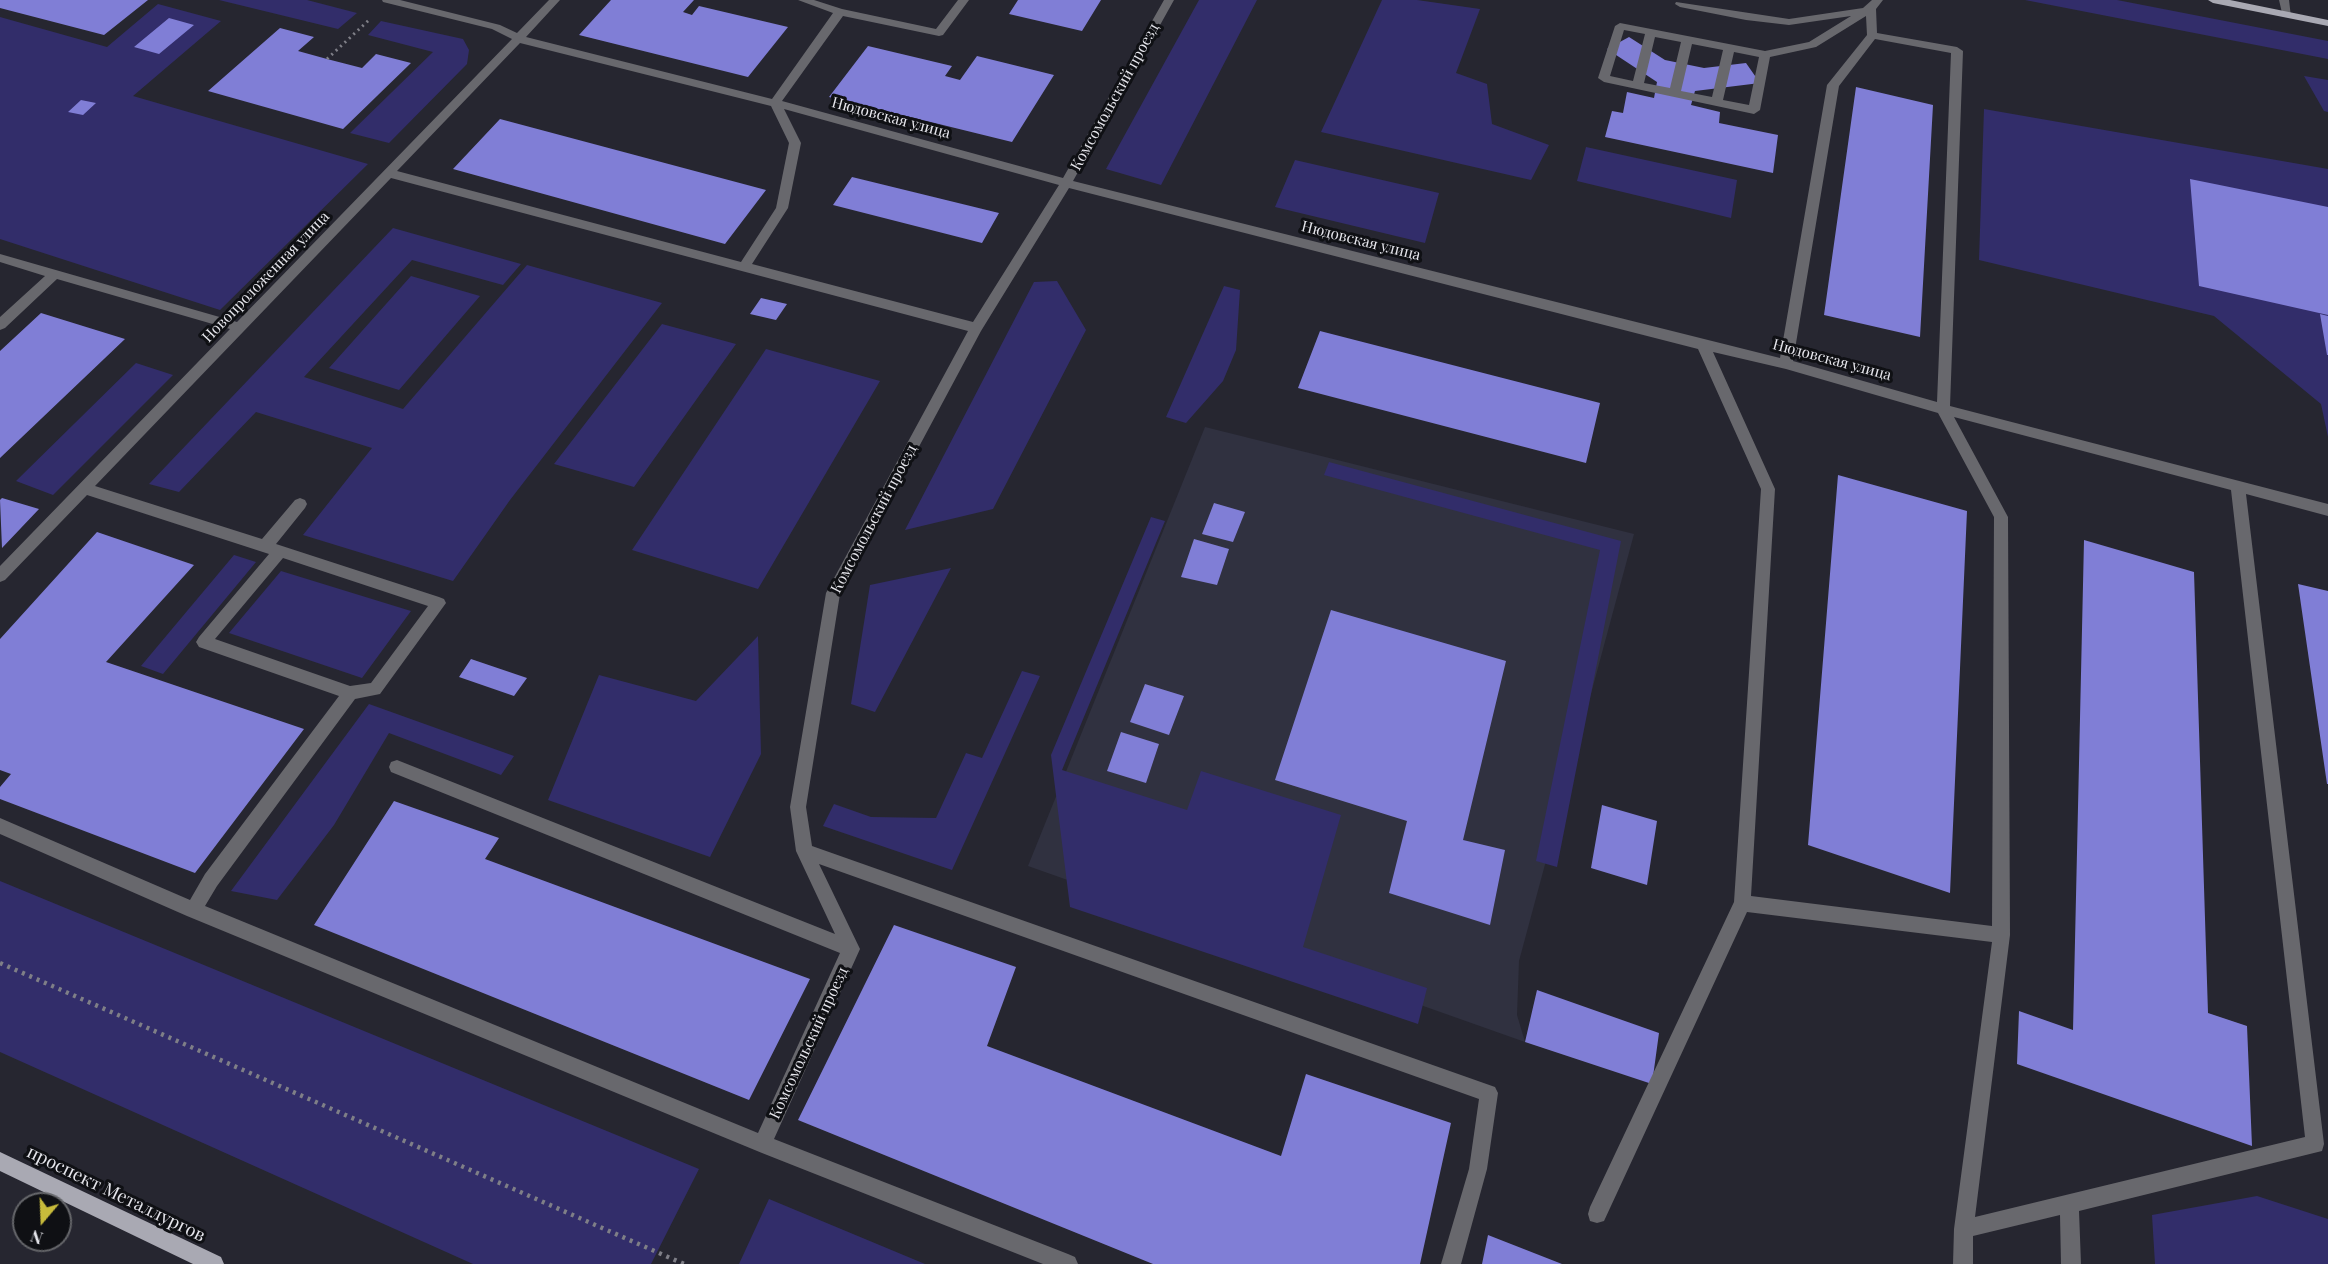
<!DOCTYPE html>
<meta charset="utf-8">
<style>
body{margin:0}
#map{position:relative;width:2328px;height:1264px;overflow:hidden;background:#262630;font-family:"Playfair Display",serif}
canvas{display:block}
.north{position:absolute;left:12px;top:1192px;width:60px;height:60px;box-sizing:border-box;background:#0f1014;border:2px solid #65666a;border-radius:50%;rotate:199deg;font-size:16px;font-weight:700;line-height:24px;text-align:center;color:#e6e6ec}
.north::after{content:'';display:block;margin:auto;width:21px;height:27px;background:#c8bb3b;clip-path:polygon(50% 0,100% 100%,50% 72%,0 100%)}
</style>
<div id="map">
<canvas width="2328" height="1264"></canvas>
<div class="north">N</div>
</div>
<script>
const ctx = document.querySelector('canvas').getContext('2d');
ctx.lineJoin = 'round';
function fillPath(path, color) {
  ctx.fillStyle = color;
  ctx.fill(path, 'evenodd');
}
function poly(rows) {
  const path = new Path2D();
  for (const r of rows) {
    path.moveTo(r[0], r[1]);
    for (let i = 2; i < r.length; i += 2) path.lineTo(r[i], r[i + 1]);
  }
  return path;
}
function trace(path, color, width, dash) {
  ctx.strokeStyle = color;
  ctx.lineWidth = width;
  ctx.lineCap = dash ? 'butt' : 'round';
  ctx.setLineDash(dash || []);
  ctx.stroke(path);
}
function label(font, color, halo, rows, align = 'center') {
  ctx.font = font + ' "Playfair Display",serif';
  ctx.lineWidth = 6;
  ctx.setLineDash([]);
  ctx.textBaseline = 'middle';
  ctx.strokeStyle = halo;
  ctx.fillStyle = color;
  for (const [text, x, y, turn = 0] of rows) {
    ctx.save();
    ctx.translate(x, y);
    ctx.rotate((+turn || 0) * Math.PI / 180);
    ctx.textAlign = isNaN(turn) ? turn : align;
    if (halo) ctx.strokeText(text, 0, 0);
    ctx.fillText(text, 0, 0);
    ctx.restore();
  }
}
fillPath(poly([
 [1205,427,1634,534,1519,961,1517,1015,1525,1042,1028,866]
]), '#303140');
fillPath(poly([
 [219,0,307,0,357,13,338,29],
 [1199,0,1257,0,1161,185,1106,169],
 [1382,0,1417,0,1480,9,1456,73,1487,84,1492,124,1549,145,1531,180,1321,132],
 [2025,0,2117,0,2328,41,2328,59],
 [158,4,221,21,133,96,368,164,220,310,0,239,0,17,107,47],
 [381,21,463,39,469,50,467,64,389,143,350,133,433,52,368,35],
 [2304,76,2328,80,2328,112,2324,111],
 [1984,109,2328,169,2328,437,2321,404,2214,316,1979,260],
 [1586,147,1737,180,1731,218,1577,181],
 [1295,160,1439,193,1425,243,1275,207],
 [393,228,521,264,503,285,412,260,304,377,403,409,527,265,662,303,510,500,453,581,303,535,372,448,256,412,179,492,149,484],
 [411,276,480,296,399,390,329,368],
 [1057,281,1086,330,993,509,905,530,1034,282],
 [1224,286,1240,290,1236,350,1223,381,1186,423,1166,417],
 [662,324,736,344,634,487,554,464],
 [766,349,880,381,758,589,632,550],
 [136,363,173,375,53,495,16,481],
 [1329,462,1621,541,1557,867,1536,861,1600,550,1324,475],
 [1151,517,1165,521,1062,770,1187,810,1201,771,1341,815,1303,947,1427,988,1418,1024,1070,907,1051,755],
 [234,555,256,562,163,674,141,666],
 [951,568,875,712,851,704,870,585],
 [281,571,411,611,362,678,229,633],
 [758,636,761,754,710,857,548,800,599,675,696,701],
 [1022,671,1040,676,952,870,823,826,834,804,871,817,936,818,966,753,982,758],
 [369,704,514,756,501,775,389,733,334,825,277,900,231,891],
 [0,881,699,1169,651,1264,473,1264,0,1052],
 [2257,1196,2328,1219,2328,1264,2155,1264,2152,1215],
 [769,1199,925,1264,739,1264]
]), '#322d6a');
fillPath(poly([
 [0,0,148,0,104,35,0,8],
 [611,0,694,0,683,12,692,15,699,6,788,27,748,77,579,35],
 [1018,0,1101,0,1082,31,1009,14],
 [169,18,194,25,159,54,134,47],
 [280,28,314,37,298,51,327,59,362,68,376,54,411,63,343,129,208,91],
 [1629,37,1665,60,1704,68,1746,63,1760,83,1695,91,1691,105,1720,112,1719,123,1778,135,1773,173,1605,137,1612,111,1623,113,1627,92,1654,98,1657,82,1607,49],
 [868,46,952,66,945,76,960,80,977,56,1054,75,1012,142,829,97],
 [1856,87,1933,105,1920,337,1824,315],
 [81,100,96,103,83,115,68,112],
 [500,119,766,190,725,244,453,169],
 [852,177,999,213,982,243,833,205],
 [2190,179,2328,207,2328,315,2199,286],
 [761,298,787,304,776,320,750,314],
 [41,313,125,339,0,458,0,351],
 [2320,314,2328,316,2328,355,2327,355],
 [1320,331,1600,403,1586,463,1298,388],
 [1838,475,1967,511,1950,893,1808,845],
 [2,498,39,509,2,548,0,500],
 [1214,503,1245,512,1233,542,1202,534],
 [97,532,194,565,106,662,304,729,195,873,0,799,0,787,11,774,0,770,0,639],
 [1194,539,1229,549,1217,585,1181,577],
 [2084,540,2194,572,2208,1013,2247,1026,2252,1146,2017,1064,2019,1011,2073,1030],
 [2298,584,2328,591,2328,784,2327,784],
 [1331,610,1506,661,1463,840,1505,850,1490,925,1389,893,1407,821,1275,780],
 [471,659,527,678,514,696,459,677],
 [1145,684,1184,696,1169,735,1130,722],
 [1121,732,1159,744,1146,783,1107,771],
 [394,801,499,838,485,859,810,979,749,1100,314,925],
 [1602,805,1657,821,1647,885,1591,868],
 [894,925,1016,967,987,1046,1281,1156,1306,1074,1451,1123,1420,1264,1153,1264,798,1120],
 [1537,990,1659,1033,1652,1084,1525,1042],
 [1488,1235,1562,1264,1482,1264]
]), '#807ed6');
trace(poly([
 [327,59,369,20]
]), '#7f7f87', 3, [2, 4]);
trace(poly([
 [0,963,684,1264]
]), '#7f7f87', 4.5, [3, 5]);
fillPath(poly([
 [382,0,400,0,500,25,517,33,549,0,560,0,526,37,772,99,833,13,798,0,814,0,842,9,936,29,958,0,969,0,943,35,939,36,843,16,782,101,1063,178,1164,0,1174,0,1073,181,1780,358,1827,85,1867,35,1866,16,1816,47,1770,57,1760,110,1754,114,1604,82,1598,78,1615,26,1620,23,1765,51,1809,42,1851,16,1789,25,1746,20,1680,7,1675,4,1676,2,1789,19,1863,8,1872,0,1883,0,1876,9,1877,33,1957,47,1963,51,1950,406,2328,504,2328,516,2246,494,2324,1144,2322,1151,2079,1211,2081,1264,2061,1264,2060,1215,1973,1236,1973,1264,1953,1264,1954,1229,1992,942,1747,912,1604,1221,1597,1223,1590,1221,1588,1214,1590,1207,1734,902,1761,489,1698,349,1069,188,981,331,840,594,806,807,812,846,1495,1087,1498,1093,1487,1169,1461,1264,1441,1264,1469,1169,1479,1099,819,864,860,949,774,1139,1068,1254,1075,1257,1078,1264,1043,1264,762,1153,187,916,0,834,0,818,190,900,205,874,339,696,199,647,196,642,199,637,269,554,87,495,5,580,0,582,0,566,230,329,57,279,5,328,0,330,0,317,45,276,0,262,0,254,237,322,512,39,492,29,383,2,382,0],
 [1624,30,1645,34,1633,81,1610,76,1624,30],
 [1655,37,1681,42,1670,88,1644,83,1655,37],
 [1875,39,1951,53,1937,402,1793,361,1839,86,1875,39],
 [520,43,771,106,789,143,776,208,741,262,397,171,520,43],
 [1692,44,1723,50,1712,97,1681,91,1692,44],
 [1734,52,1759,57,1749,105,1723,100,1734,52],
 [784,109,1059,185,973,322,752,264,788,208,801,143,784,109],
 [391,178,968,331,826,593,790,807,796,851,835,934,397,760,391,762,389,767,391,772,840,953,758,1133,205,906,217,886,355,699,380,694,446,603,444,599,439,597,276,544,305,508,307,504,305,500,300,498,295,500,262,539,95,486,391,178],
 [1713,352,1786,369,1938,413,1994,517,1992,926,1751,896,1775,489,1713,352],
 [1954,417,2231,490,2305,1137,1975,1217,2010,935,2008,517,1954,417],
 [283,558,428,606,371,683,350,686,215,639,283,558],
 [2279,0,2289,0,2291,17,2283,17,2279,0]
]), '#68686d');
fillPath(poly([
 [2208,0,2230,0,2328,20,2328,26,2213,3,2208,0],
 [0,1152,221,1257,224,1264,193,1264,0,1171,0,1152]
]), '#a9a9b3');
label('15px', '#e6e6ec', '#0f1014', [
 ["Комсомольский проезд",1115,97,-61],
 ["Нюдовская улица",891,118,15],
 ["Нюдовская улица",1361,241,14],
 ["Новопроложенная улица",266,277,-46],
 ["Нюдовская улица",1832,360,15],
 ["Комсомольский проезд",874,519,-62],
 ["Комсомольский проезд",809,1043,-65]
]);
label('18px', '#e6e6ec', '#0f1014', [
 ["проспект Металлургов",116,1194,26]
]);
</script>
